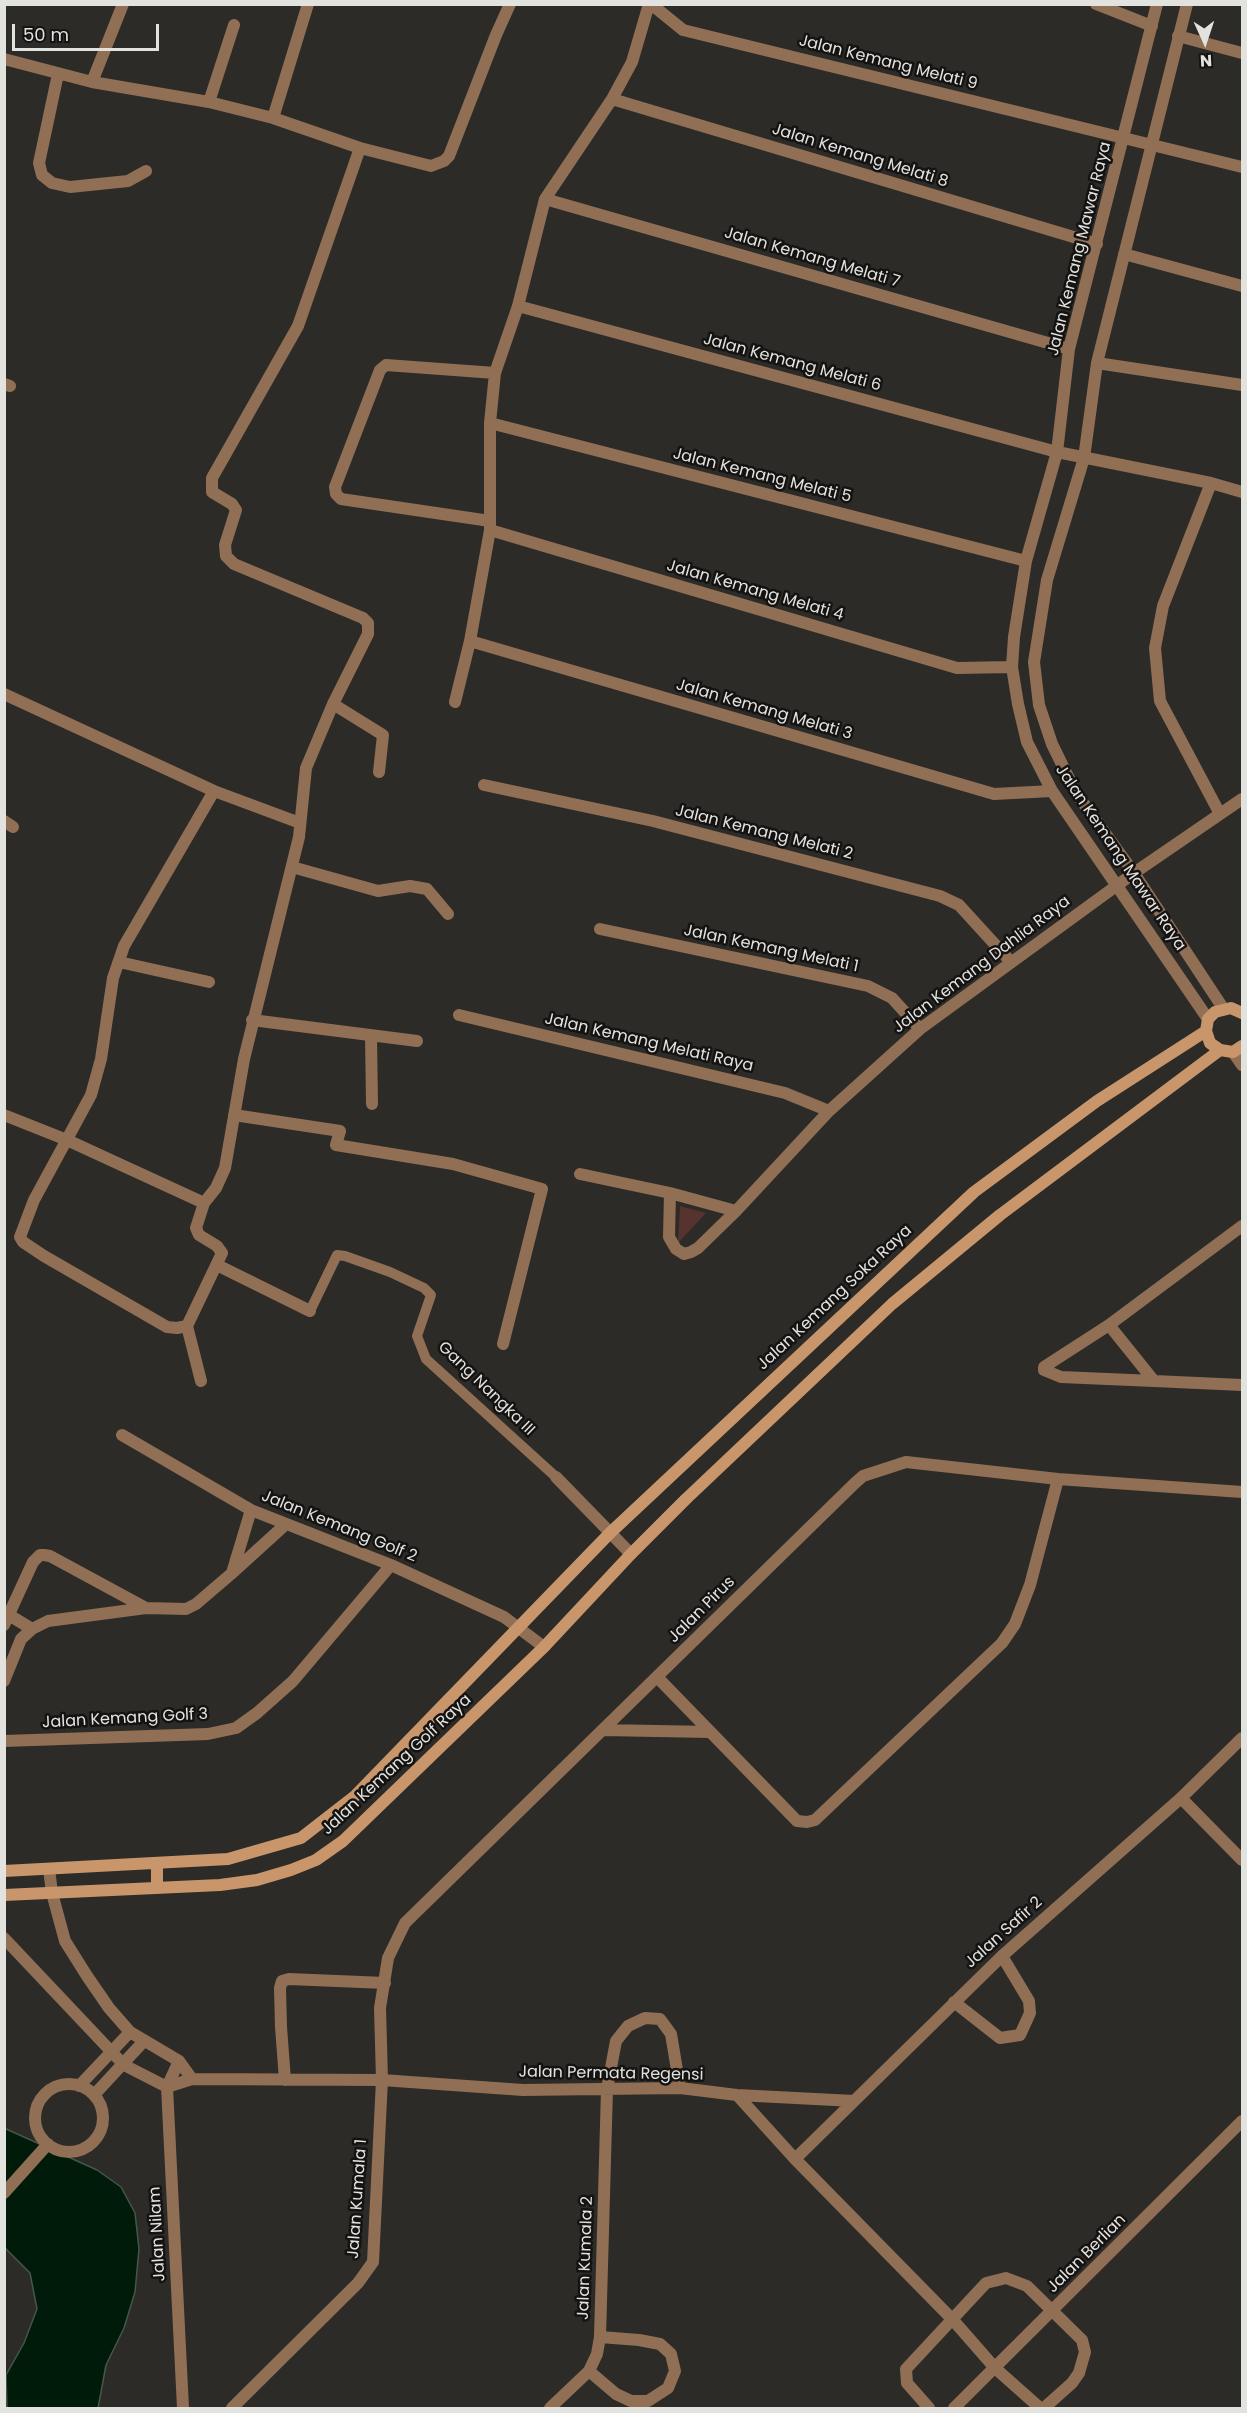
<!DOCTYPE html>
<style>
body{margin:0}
#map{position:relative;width:1247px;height:2413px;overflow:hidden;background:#2c2b27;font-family:Poppins,sans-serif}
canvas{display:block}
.frame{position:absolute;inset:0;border:6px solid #e2e2df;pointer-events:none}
.north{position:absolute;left:1175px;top:12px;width:60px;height:60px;-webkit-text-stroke:4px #141312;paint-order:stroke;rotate:177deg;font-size:16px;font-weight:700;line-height:24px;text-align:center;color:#e2e2df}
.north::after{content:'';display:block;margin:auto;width:21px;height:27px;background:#e2e2df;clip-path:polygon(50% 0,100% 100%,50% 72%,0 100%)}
.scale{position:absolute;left:12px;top:24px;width:147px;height:27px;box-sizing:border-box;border:3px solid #e2e2df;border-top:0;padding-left:8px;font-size:18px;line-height:21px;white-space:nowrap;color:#e2e2df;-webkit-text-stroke:4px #141312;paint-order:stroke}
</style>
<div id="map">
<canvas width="1247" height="2413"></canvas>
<div class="frame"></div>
<div class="north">N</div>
<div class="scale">50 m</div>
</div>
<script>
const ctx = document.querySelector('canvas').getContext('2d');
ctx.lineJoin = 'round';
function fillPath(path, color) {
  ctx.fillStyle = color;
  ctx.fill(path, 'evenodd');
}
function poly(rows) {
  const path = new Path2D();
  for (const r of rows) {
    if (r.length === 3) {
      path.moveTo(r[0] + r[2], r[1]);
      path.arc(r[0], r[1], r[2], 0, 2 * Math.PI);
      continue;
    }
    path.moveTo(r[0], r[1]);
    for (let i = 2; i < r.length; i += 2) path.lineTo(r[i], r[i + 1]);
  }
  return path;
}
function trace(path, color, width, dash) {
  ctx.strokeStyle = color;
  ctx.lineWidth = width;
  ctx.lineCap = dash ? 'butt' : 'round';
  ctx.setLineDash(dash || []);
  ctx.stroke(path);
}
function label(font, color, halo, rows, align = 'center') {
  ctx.font = font + ' Poppins,sans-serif';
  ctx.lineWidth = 5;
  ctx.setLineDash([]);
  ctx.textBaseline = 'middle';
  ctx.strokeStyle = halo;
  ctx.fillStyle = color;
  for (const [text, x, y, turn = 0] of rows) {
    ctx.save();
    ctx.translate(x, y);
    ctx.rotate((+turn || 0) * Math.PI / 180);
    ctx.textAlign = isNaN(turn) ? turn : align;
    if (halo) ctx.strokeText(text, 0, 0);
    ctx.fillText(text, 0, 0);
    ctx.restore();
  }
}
fillPath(poly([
 [680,1206,706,1213,678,1243]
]), '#56332e');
const water = poly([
 [4,2128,97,2170,121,2187,135,2213,139,2249,135,2292,124,2328,106,2365,98,2408,7,2408,6,2375,24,2343,37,2309,30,2273,5,2248,4,2128]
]);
fillPath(water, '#001b09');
trace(water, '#445749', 1.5);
trace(poly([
 [310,1311,337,1255,345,1256,390,1272,424,1288,431,1295,417,1336,426,1359,556,1477]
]), '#906f55', 10);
trace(poly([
 [651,4,683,30,1242,167],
 [1096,4,1152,26],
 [1157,4,1069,349,1057,452,1026,561,1014,637,1012,667,1018,704,1027,742,1052,791,1208,1019],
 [1187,4,1097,363,1084,458,1047,580,1034,662,1039,705,1052,744,1076,793,1134,873,1223,1008],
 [1178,36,1242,53],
 [4,59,92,82,209,102,273,118,360,148,431,166,444,161,449,156,496,35,510,4],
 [58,74,39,163,42,175,52,183,70,187,128,181,146,171],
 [92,82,123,4],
 [612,99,1097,244],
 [209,102,234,25],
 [273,118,308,4],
 [545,199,1069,349],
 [1124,254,1242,286],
 [518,306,1057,452,1211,483,1242,492],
 [1097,363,1242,385],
 [4,384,10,386],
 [490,423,1026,561],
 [1211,483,1163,606,1155,648,1160,701,1220,814],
 [490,521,341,499,336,494,335,487,380,370,386,365,495,373],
 [490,530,957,668,1012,667],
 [470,641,994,794,1052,791],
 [4,694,214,791,300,823],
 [455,702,470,641,490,530,490,423,495,373,518,306,545,199,612,99,632,62,649,4],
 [333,704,383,735,379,772],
 [484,785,653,821,940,896,959,905,1011,962],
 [214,791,124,946,113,978,101,1059,91,1095,34,1200,20,1237,23,1242,44,1256,167,1327,177,1328,187,1326,222,1253,217,1246,199,1235,196,1228,204,1203,216,1188,225,1168,244,1059,299,837,306,768,333,704,368,634,368,623,363,618,234,564,226,556,225,545,236,510,232,504,212,492,212,478,298,326,360,148],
 [4,821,13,827],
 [292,867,378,891,410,886,427,889,448,914],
 [600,929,868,986,892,998,920,1029],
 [119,962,209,982],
 [459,1015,785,1093,829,1111],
 [252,1020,417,1041],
 [371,1035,372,1104],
 [1233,1052,1242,1065],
 [4,1115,67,1140,204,1203],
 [234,1115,340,1131,336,1145,453,1164,542,1189,503,1344],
 [580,1174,670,1193,736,1211],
 [670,1193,669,1237,676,1249,684,1254,691,1252,698,1248,736,1211,829,1111,920,1029,1134,873,1242,799],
 [1242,1226,1109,1325,1154,1381,1242,1385],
 [217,1265,310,1311],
 [1109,1325,1044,1367,1044,1370,1061,1377,1154,1381],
 [187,1326,201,1381],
 [122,1435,251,1510,391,1565,504,1617,544,1647],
 [556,1477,631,1554],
 [232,1573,251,1510],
 [9,1615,32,1629],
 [4,1625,33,1562,40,1555,44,1555,50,1556,146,1608],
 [657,1677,797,1821,807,1822,815,1820,1002,1643,1015,1624,1030,1585,1058,1479],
 [4,1681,21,1639,32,1629,48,1621,146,1608,186,1609,196,1604,231,1574,286,1524],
 [603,1730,710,1732],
 [4,1741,208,1734,236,1728,257,1713,293,1681,391,1565],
 [1181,1798,1242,1860],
 [49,1869,52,1893,65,1941,87,1976,109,2008,130,2032,179,2061,192,2079],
 [4,1938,124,2065,167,2087,192,2079,382,2080,523,2090,680,2088,737,2095,854,2101],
 [954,2002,1000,2038,1020,2035,1030,2013,1029,2001,1002,1956],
 [179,2061,167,2087,183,2408],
 [285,2080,281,2027,280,1988,282,1981,289,1979,385,1983],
 [69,2118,34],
 [79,2086,130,2032],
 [94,2095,144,2041],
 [737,2095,795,2159,953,2320,995,2368,1040,2408],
 [795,2159,1002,1956,1181,1798,1242,1738],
 [4,2193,48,2144],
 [589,2371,616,2394,631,2401,648,2401,668,2388,675,2371,671,2354,660,2344,639,2340,600,2337],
 [232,2408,358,2283,373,2262,382,2080,380,2008,388,1958,405,1923,855,1483,863,1476,906,1462,1058,1479,1242,1492],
 [550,2408,589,2371,597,2354,600,2337,607,2089,616,2041,628,2026,645,2018,660,2019,671,2034,680,2088],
 [929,2408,907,2383,906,2369,986,2283,1006,2278,1027,2286,1082,2340,1085,2352,1079,2373,1072,2383,1044,2408],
 [954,2408,1242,2121]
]), '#906f55', 12);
trace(poly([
 [1242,1013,1231,1008,1215,1012,1208,1019,1206,1031,1210,1043,1220,1050,1233,1052,1242,1046],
 [4,1871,228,1859,301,1838,355,1796,610,1533,974,1192,1097,1101,1206,1031],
 [157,1888,157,1863],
 [4,1895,220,1885,257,1880,291,1870,316,1860,343,1841,544,1647,631,1554,686,1499,892,1304,1000,1215,1220,1050]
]), '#c9966b', 12);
label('16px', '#e2e2df', '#141312', [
 ["Jalan Kemang Melati 9",888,63,14],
 ["Jalan Kemang Melati 8",860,156,17],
 ["Jalan Kemang Mawar Raya",1080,249,-76],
 ["Jalan Kemang Melati 7",812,258,16],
 ["Jalan Kemang Melati 6",792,363,15],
 ["Jalan Kemang Melati 5",762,476,14],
 ["Jalan Kemang Melati 4",755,591,16],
 ["Jalan Kemang Melati 3",764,710,16],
 ["Jalan Kemang Melati 2",764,833,14],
 ["Jalan Kemang Mawar Raya",1120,858,56],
 ["Jalan Kemang Melati 1",771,949,12],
 ["Jalan Kemang Dahlia Raya",982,965,-37],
 ["Jalan Kemang Melati Raya",649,1043,13],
 ["Jalan Kemang Soka Raya",835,1298,-43],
 ["Gang Nangka III",486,1389,44],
 ["Jalan Kemang Golf 2",339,1527,22],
 ["Jalan Pirus",702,1610,-45],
 ["Jalan Kemang Golf 3",125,1719,-3],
 ["Jalan Kemang Golf Raya",397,1765,-43],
 ["Jalan Safir 2",1004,1933,-42],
 ["Jalan Permata Regensi",611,2074,1],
 ["Jalan Kumala 1",358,2199,-86],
 ["Jalan Nilam",158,2234,-93],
 ["Jalan Berlian",1087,2254,-45],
 ["Jalan Kumala 2",586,2258,-88]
]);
</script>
